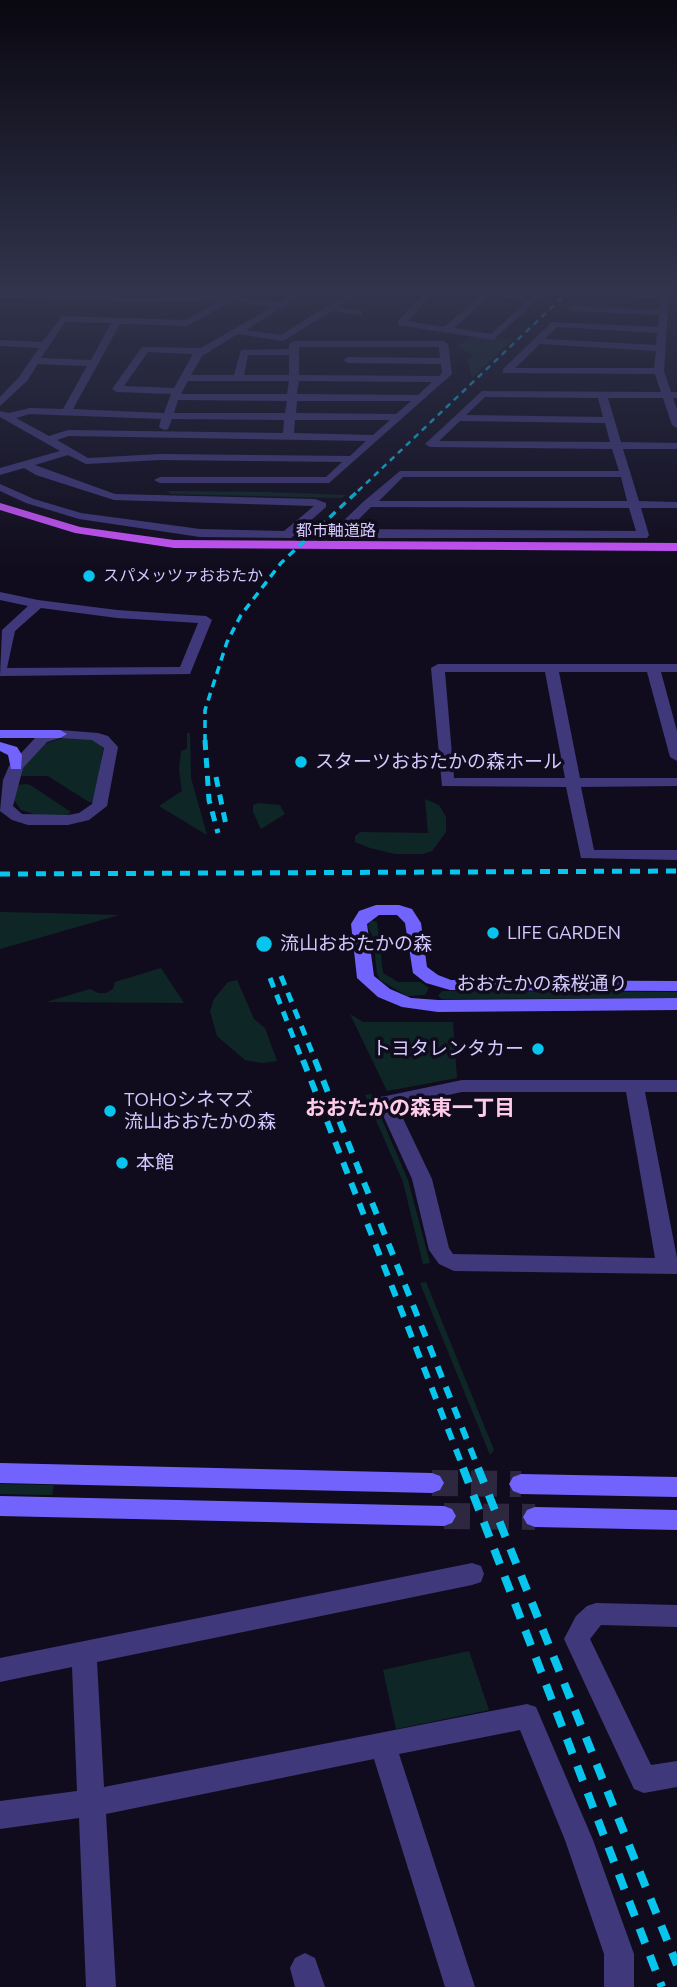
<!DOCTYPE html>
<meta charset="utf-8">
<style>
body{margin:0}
canvas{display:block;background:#100c1d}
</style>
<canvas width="677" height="1987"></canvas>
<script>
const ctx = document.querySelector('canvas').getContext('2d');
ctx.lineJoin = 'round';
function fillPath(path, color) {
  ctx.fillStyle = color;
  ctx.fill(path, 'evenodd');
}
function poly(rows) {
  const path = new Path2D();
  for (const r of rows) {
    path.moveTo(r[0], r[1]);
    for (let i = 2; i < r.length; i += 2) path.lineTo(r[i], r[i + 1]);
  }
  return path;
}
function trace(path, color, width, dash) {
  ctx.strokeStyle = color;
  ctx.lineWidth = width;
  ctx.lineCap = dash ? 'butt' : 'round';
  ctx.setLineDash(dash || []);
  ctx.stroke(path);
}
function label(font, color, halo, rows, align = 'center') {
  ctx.font = font + ' Ubuntu,"Noto Sans JP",sans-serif';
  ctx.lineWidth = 7;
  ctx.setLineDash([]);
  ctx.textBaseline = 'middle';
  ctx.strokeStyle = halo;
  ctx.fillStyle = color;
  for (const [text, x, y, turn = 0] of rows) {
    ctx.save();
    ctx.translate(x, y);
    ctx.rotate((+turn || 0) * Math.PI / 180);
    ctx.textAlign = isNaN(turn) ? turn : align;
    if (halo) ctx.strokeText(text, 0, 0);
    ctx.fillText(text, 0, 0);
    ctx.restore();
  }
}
fillPath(poly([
 [475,336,513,339,472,378,467,358,472,358,472,355,457,346],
 [167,491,267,492,346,495,341,498,171,494],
 [187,733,190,733,191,778,207,835,159,806,182,791,179,770,181,751,187,749],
 [63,738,89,738,100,744,103,749,94,802,89,802,48,776,19,776,21,769,44,744],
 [26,784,30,785,71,812,67,815,37,815,21,810,14,800,18,785],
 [425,799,439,805,446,817,446,832,432,851,423,854,395,854,370,848,355,842,355,836,360,832,428,833],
 [258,803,280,805,285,814,261,829,253,812,253,805],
 [0,912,47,913,119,915,0,949],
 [370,920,377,922,383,973,398,982,420,982,429,988,425,995,407,996,380,980,377,973,373,937,368,927],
 [161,968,184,1003,46,1002,90,989,98,993,106,993,113,989,115,982],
 [237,980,254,1019,265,1028,277,1061,262,1063,245,1060,217,1036,210,1011,214,999,228,982],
 [442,991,677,992,677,998,442,999,438,996],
 [350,1014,363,1022,453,1022,457,1078,387,1091],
 [371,1094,408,1180,430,1263,423,1264,403,1182,365,1095],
 [426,1282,494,1450,490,1455,420,1283],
 [0,1484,54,1485,52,1495,0,1494],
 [469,1651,489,1710,396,1729,383,1670]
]), '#0f2626');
trace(poly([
 [432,1483,521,1484],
 [444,1516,535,1517]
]), '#2d283f', 26, [26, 13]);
fillPath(poly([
 [0,292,139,297,228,296,235,292,246,292,239,297,279,302,296,292,307,292,246,330,281,335,350,292,360,292,339,307,362,311,362,315,332,311,283,341,238,334,202,356,191,375,234,375,241,350,289,349,289,344,294,341,443,341,448,344,452,374,329,483,160,483,154,480,160,477,326,477,342,462,160,460,86,464,68,455,35,465,115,494,315,499,326,503,326,507,291,538,200,537,79,519,26,503,0,491,0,484,34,499,81,513,200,529,284,531,314,506,114,500,36,475,24,468,0,475,0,468,60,451,0,417,0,411,9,413,30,408,63,409,87,366,38,364,27,381,0,406,0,397,19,377,39,348,0,346,0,340,42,342,62,316,185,320,220,301,139,303,0,298,0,292],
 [231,302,272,307,201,348,142,347,112,389,117,392,171,394,164,413,73,409,120,324,187,326,231,302],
 [65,322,111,323,91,360,41,358,65,322],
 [299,347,439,347,440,358,348,357,343,360,348,363,441,364,442,373,439,376,299,375,299,347],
 [148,352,193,354,174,388,124,386,148,352],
 [248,355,289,355,289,375,244,375,248,355],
 [188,381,289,381,287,394,181,394,188,381],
 [299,381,432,382,418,395,297,394,299,381],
 [178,400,287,401,285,413,174,413,178,400],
 [297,401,411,401,396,414,296,413,297,401],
 [30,414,161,419,159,427,164,430,168,429,172,419,284,420,283,433,68,430,49,436,16,418,30,414],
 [295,420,390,420,373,435,294,433,295,420],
 [69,436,366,441,350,456,160,454,88,458,57,440,69,436],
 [425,292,434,292,408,321,444,327,485,292,508,292,530,298,537,292,546,292,493,340,398,325,398,321,425,292],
 [493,294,526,302,491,334,454,328,493,294],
 [585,292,669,292,664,371,671,392,677,392,677,398,673,398,677,409,677,428,672,425,663,398,608,398,621,442,677,443,677,449,623,449,639,501,677,502,677,508,641,508,649,535,647,538,349,538,337,533,337,527,363,502,400,471,619,471,612,449,430,447,425,444,482,391,661,392,655,374,503,373,503,369,552,322,658,327,659,315,572,311,567,308,572,305,659,310,660,298,589,295,585,292],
 [557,327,657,333,656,345,545,339,557,327],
 [540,344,656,351,654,368,515,368,540,344],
 [485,397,598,398,603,417,466,415,485,397],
 [460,421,605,423,610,442,439,441,460,421],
 [403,477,621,477,627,501,379,501,403,477],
 [371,507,629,508,636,531,349,529,371,507],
 [0,592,38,600,117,610,206,616,212,620,190,674,0,676,2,630,28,606,0,600,0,592],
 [41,608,117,618,198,623,180,667,7,668,15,631,41,608],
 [438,664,677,664,677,672,661,672,677,731,677,761,670,757,647,672,559,672,580,778,677,778,677,786,581,787,594,850,677,850,677,860,581,858,566,787,442,786,431,668,438,664],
 [445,672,545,672,565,778,454,778,445,672],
 [60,730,98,733,108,736,118,747,107,806,89,820,68,825,28,825,12,820,0,811,3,780,9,766,37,736,60,730],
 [60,738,92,740,104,748,92,804,79,813,68,815,22,814,13,806,23,768,47,742,60,738],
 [462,1080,677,1080,677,1092,645,1092,677,1258,677,1274,454,1271,439,1264,429,1250,412,1179,377,1102,379,1097,386,1096,462,1080],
 [462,1092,626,1092,655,1258,453,1254,449,1248,432,1179,397,1106,462,1092],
 [472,1563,481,1566,484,1574,481,1582,472,1585,97,1662,104,1787,527,1704,536,1707,593,1840,634,1954,634,1987,604,1987,604,1954,565,1840,520,1730,399,1754,475,1987,445,1987,374,1759,106,1814,116,1987,86,1987,79,1818,0,1829,0,1801,77,1791,72,1667,0,1682,0,1658,472,1563],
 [596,1603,677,1605,677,1627,601,1625,590,1639,651,1765,677,1761,677,1787,644,1793,634,1789,564,1639,576,1616,587,1606,596,1603],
 [305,1953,315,1958,325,1987,295,1987,290,1968,295,1958,305,1953]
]), '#3f387a');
fillPath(poly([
 [0,730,60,730,67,734,60,738,0,738,0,730],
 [0,742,17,747,22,755,21,769,11,769,8,755,0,751,0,742],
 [376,905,399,905,412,909,421,923,427,967,438,975,451,980,677,981,677,991,450,990,426,983,413,973,405,923,397,915,379,915,367,924,374,976,390,989,411,998,438,1000,677,998,677,1010,438,1012,402,1007,378,997,357,978,351,924,359,911,376,905],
 [0,1463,432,1473,440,1476,444,1483,440,1490,432,1493,0,1483,0,1463],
 [521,1474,677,1477,677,1497,521,1494,513,1491,509,1484,513,1477,521,1474],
 [0,1496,444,1506,452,1509,456,1516,452,1523,444,1526,0,1516,0,1496],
 [535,1507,677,1510,677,1530,535,1527,527,1524,523,1517,527,1510,535,1507]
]), '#7163fb');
fillPath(poly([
 [0,503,80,527,174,540,677,543,677,551,174,548,75,533,0,510,0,503]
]), '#c753fa');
trace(poly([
 [358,491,568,292]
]), '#07c5ec', 2.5, [6, 5]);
trace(poly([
 [205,742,205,710,227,642,241,615,281,563,360,489]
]), '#07c5ec', 3.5, [8, 6]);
trace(poly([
 [205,740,209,800,218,833],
 [216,777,226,825],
 [0,874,677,871],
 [281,976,316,1062],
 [270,978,303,1062]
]), '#07c5ec', 5, [10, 8]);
trace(poly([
 [303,1060,464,1470],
 [315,1060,479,1470]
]), '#07c5ec', 6, [12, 10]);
trace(poly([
 [463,1468,662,1987],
 [478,1468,677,1965]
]), '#07c5ec', 8, [16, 13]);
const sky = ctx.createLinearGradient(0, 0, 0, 570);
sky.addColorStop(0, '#090710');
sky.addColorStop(0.51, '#31344c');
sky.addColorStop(1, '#31344c00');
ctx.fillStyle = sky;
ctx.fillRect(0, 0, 677, 570);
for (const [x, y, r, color] of [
 [89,576,7,"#07c5ec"],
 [301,762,7,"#07c5ec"],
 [493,933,7,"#07c5ec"],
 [264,944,9,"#07c5ec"],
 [538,1049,7,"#07c5ec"],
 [110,1111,7,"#07c5ec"],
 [122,1163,7,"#07c5ec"]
]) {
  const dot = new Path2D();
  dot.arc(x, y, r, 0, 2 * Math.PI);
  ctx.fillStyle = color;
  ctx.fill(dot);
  trace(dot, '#100c1d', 2.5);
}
label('16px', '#d3c9fd', '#100c1d', [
 ["都市軸道路",336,531]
]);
label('16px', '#d3c9fd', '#100c1d', [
 ["スパメッツァおおたか",103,576]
], 'left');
label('19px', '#d3c9fd', '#100c1d', [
 ["スターツおおたかの森ホール",315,762],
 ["LIFE GARDEN",507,933],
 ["流山おおたかの森",280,944],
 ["トヨタレンタカー",524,1049,"right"],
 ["TOHOシネマズ",124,1100],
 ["流山おおたかの森",124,1122],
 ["本館",136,1163]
], 'left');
label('19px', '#d3c9fd', '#100c1d', [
 ["おおたかの森桜通り",542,984]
]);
label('bold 21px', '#fecbe8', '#100c1d', [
 ["おおたかの森東一丁目",410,1108]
]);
</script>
